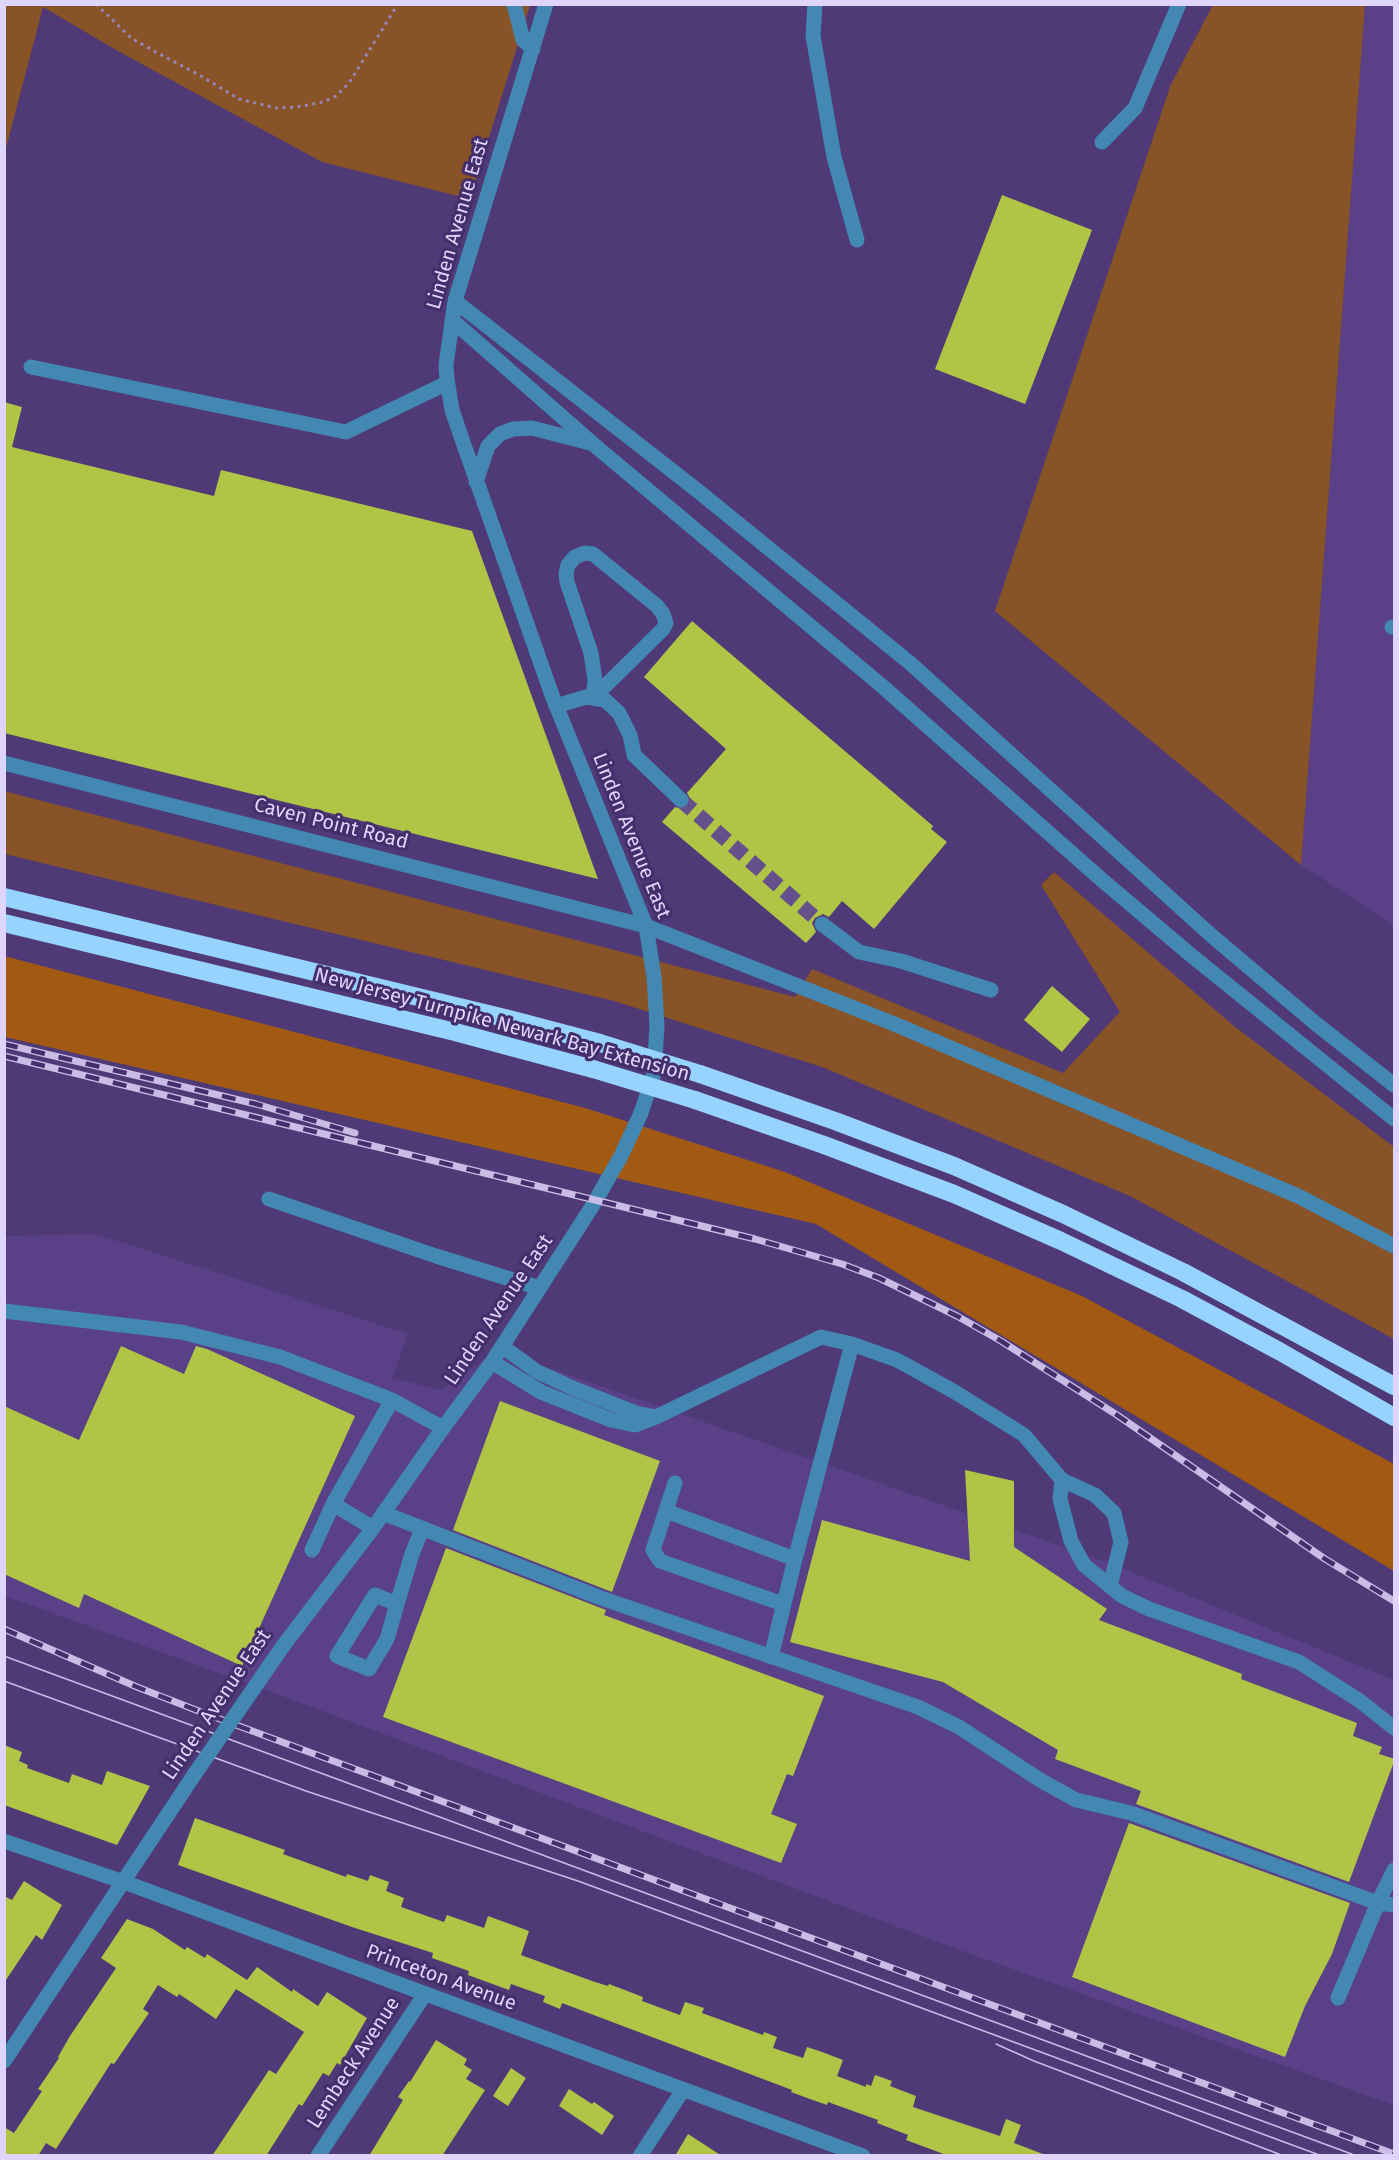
<!DOCTYPE html>
<style>
body{margin:0}
#map{position:relative;width:1399px;height:2160px;overflow:hidden;background:#4f3977;font-family:"Fira Sans",sans-serif}
canvas{display:block}
.frame{position:absolute;inset:0;border:6px solid #dfd5fa;pointer-events:none}
</style>
<div id="map">
<canvas width="1399" height="2160"></canvas>
<div class="frame"></div>
</div>
<script>
const ctx = document.querySelector('canvas').getContext('2d');
ctx.lineJoin = 'round';
function fillPath(path, color) {
  ctx.fillStyle = color;
  ctx.fill(path, 'evenodd');
}
function poly(rows) {
  const path = new Path2D();
  for (const r of rows) {
    path.moveTo(r[0], r[1]);
    for (let i = 2; i < r.length; i += 2) path.lineTo(r[i], r[i + 1]);
  }
  return path;
}
function trace(path, color, width, dash) {
  ctx.strokeStyle = color;
  ctx.lineWidth = width;
  ctx.lineCap = dash ? 'butt' : 'round';
  ctx.setLineDash(dash || []);
  ctx.stroke(path);
}
function label(font, color, halo, rows, align = 'center') {
  ctx.font = font + ' "Fira Sans",sans-serif';
  ctx.lineWidth = 6;
  ctx.setLineDash([]);
  ctx.textBaseline = 'middle';
  ctx.strokeStyle = halo;
  ctx.fillStyle = color;
  for (const [text, x, y, turn = 0] of rows) {
    ctx.save();
    ctx.translate(x, y);
    ctx.rotate((+turn || 0) * Math.PI / 180);
    ctx.textAlign = isNaN(turn) ? turn : align;
    if (halo) ctx.strokeText(text, 0, 0);
    ctx.fillText(text, 0, 0);
    ctx.restore();
  }
}
fillPath(poly([
 [1365,5,1394,5,1394,926,1301,865],
 [96,1234,408,1334,392,1378,441,1390,497,1350,1109,1563,1394,1680,1394,2105,951,1947,269,1691,5,1596,4,1236]
]), '#5a4187');
fillPath(poly([
 [5,5,530,5,470,199,322,162,118,51,43,7,5,152],
 [1213,5,1365,5,1301,865,995,611,1171,84],
 [4,791,795,997,812,969,1063,1073,1120,1012,1041,885,1054,872,1234,1026,1394,1147,1394,1339,1130,1196,822,1067,614,1001,5,854]
]), '#885326');
fillPath(poly([
 [4,956,585,1108,785,1172,1082,1296,1394,1464,1394,1571,816,1224,5,1037]
]), '#a25a13');
fillPath(poly([
 [1002,195,1092,230,1025,404,935,369],
 [4,402,22,407,12,447,214,496,221,470,472,531,598,879,4,733],
 [692,621,933,826,931,829,947,842,874,929,842,901,829,917,823,914,815,918,812,923,816,932,806,943,662,822,675,807,683,809,688,806,690,798,687,793,726,749,644,677],
 [1052,986,1090,1019,1062,1052,1024,1020],
 [121,1346,184,1374,196,1346,207,1349,355,1416,242,1666,84,1594,79,1608,4,1574,4,1406,79,1440],
 [500,1401,660,1461,612,1592,453,1530],
 [965,1470,1014,1481,1014,1547,1107,1609,1099,1620,1242,1674,1241,1679,1357,1723,1353,1736,1382,1747,1379,1754,1395,1759,1349,1882,1136,1804,1141,1791,1055,1759,1058,1750,943,1682,790,1642,822,1520,970,1561],
 [446,1548,606,1610,604,1615,824,1696,793,1776,787,1774,771,1814,797,1824,781,1863,383,1717],
 [4,1745,22,1752,19,1761,28,1765,27,1768,69,1783,72,1774,102,1785,107,1771,150,1786,117,1845,4,1805],
 [195,1818,285,1850,283,1854,346,1877,347,1874,368,1881,370,1875,389,1882,386,1891,404,1898,401,1907,444,1922,447,1915,484,1928,488,1916,529,1931,521,1955,592,1981,608,1986,609,1984,643,1997,642,2001,680,2015,685,2002,704,2008,702,2013,763,2035,764,2032,777,2037,773,2048,803,2058,807,2047,822,2052,843,2060,837,2076,866,2087,866,2084,871,2086,875,2075,892,2081,890,2086,916,2096,913,2107,1000,2136,1006,2119,1021,2125,1014,2143,1043,2154,1043,2156,949,2156,906,2140,908,2135,877,2123,878,2120,828,2102,827,2105,810,2099,791,2092,792,2090,562,2003,560,2009,543,2002,545,1996,511,1984,509,1990,468,1975,469,1971,432,1958,433,1953,352,1927,178,1865],
 [1129,1823,1350,1903,1332,1954,1305,2006,1285,2057,1072,1977],
 [24,1881,62,1905,42,1940,36,1935,4,1983,4,1896,12,1900],
 [127,1919,153,1929,185,1950,187,1947,205,1958,207,1954,247,1980,257,1967,292,1992,293,1989,318,2006,327,1992,367,2018,340,2065,337,2063,329,2076,323,2073,302,2106,299,2104,266,2156,212,2156,269,2070,276,2074,304,2032,236,1989,216,2019,179,1994,177,1997,158,1985,143,2009,149,2013,114,2064,111,2063,56,2149,46,2143,38,2156,4,2156,4,2127,14,2133,42,2091,38,2089,59,2058,58,2057,70,2036,116,1968,101,1958],
 [436,2040,467,2059,464,2065,472,2070,466,2079,485,2090,442,2156,369,2156,403,2100,398,2097,409,2081,410,2082],
 [511,2068,526,2078,508,2106,493,2096],
 [569,2089,592,2104,594,2102,614,2116,602,2135,559,2106],
 [688,2134,722,2156,675,2156]
]), '#b0c545');
trace(poly([
 [681,800,822,924]
]), '#65508b', 15, [15, 8]);
trace(poly([
 [96,4,131,38,154,51,201,76,239,99,276,108,297,107,323,102,336,96,349,83,398,4]
]), '#9686b8', 3, [3, 4.5]);
trace(poly([
 [514,4,523,40,533,49],
 [815,4,813,36,834,157,857,240],
 [1102,142,1135,108,1179,4],
 [455,301,698,491,910,663,1212,936,1315,1023,1394,1085],
 [452,320,593,444,882,686,1102,880,1192,956,1394,1119],
 [31,367,346,432,447,383],
 [476,482,488,446,500,434,513,429,532,428,590,443],
 [585,553,593,554,657,606,663,614,666,623,663,629,593,698,595,680,591,653,567,582,566,573,568,565,575,557,585,553],
 [1392,627,1394,627],
 [556,706,586,697,605,700,619,713,630,735,634,755,681,800],
 [4,763,646,926,892,1023,1298,1196,1394,1246],
 [822,924,859,952,901,961,991,990],
 [269,1199,436,1256,539,1288],
 [4,1311,181,1332,280,1357,392,1400,443,1428],
 [502,1346,536,1371,575,1389,636,1413,656,1417],
 [492,1362,541,1392,611,1420,635,1425,656,1417,821,1337,852,1344,897,1360,955,1392,1024,1435,1062,1480,1095,1495,1114,1513,1121,1542,1110,1586],
 [1062,1480,1060,1499,1071,1541,1084,1565,1122,1596,1149,1609,1299,1662,1360,1701,1394,1728],
 [675,1483,653,1550,660,1561,783,1604],
 [333,1504,373,1528],
 [666,1511,795,1559],
 [383,1513,601,1598,918,1707,959,1727,1040,1780,1076,1800,1131,1813,1378,1903,1338,1998],
 [312,1550,333,1504,392,1400],
 [397,1604,375,1595,337,1656,369,1669,387,1639,397,1604,412,1554,422,1529],
 [283,1646,373,1528,443,1428,492,1362,593,1205,621,1156,641,1113,654,1074,657,1026,654,977,646,926,553,698,464,445,452,410,447,379,446,365,455,301,546,4],
 [771,1657,795,1559,852,1344],
 [4,1841,124,1882,863,2156],
 [1394,1870,1378,1903,1394,1905],
 [4,2061,194,1775],
 [318,2156,425,1994],
 [640,2156,683,2090]
]), '#4288b2', 15);
trace(poly([
 [4,897,509,1019,600,1043],
 [4,923,455,1032,593,1069],
 [700,1074,835,1121,954,1166,1063,1214,1183,1272,1394,1386],
 [695,1100,824,1145,954,1194,1061,1241,1182,1299,1279,1351,1394,1417]
]), '#96d4fd', 18);
trace(poly([
 [4,1656,1357,2156],
 [4,1681,306,1791,578,1881,1322,2156],
 [996,2044,1034,2061,1284,2156]
]), '#c9bde6', 1.5);
const rail = poly([
 [4,1044,256,1104,355,1133],
 [4,1056,755,1239,842,1264,879,1278,957,1316,1001,1341,1117,1415,1325,1559,1394,1601],
 [4,1629,137,1687,201,1712,1394,2154]
]);
trace(rail, '#c9bde6', 7);
trace(rail, '#442e6b', 4.5, [14]);
trace(poly([
 [194,1775,283,1646]
]), '#4288b2', 15);
trace(poly([
 [600,1043,700,1074],
 [593,1069,695,1100]
]), '#96d4fd', 18);
label('20px', '#dfd5fa', '#442e6b', [
 ["Linden Avenue East",458,224,-74],
 ["Caven Point Road",331,824,14],
 ["Linden Avenue East",631,836,68],
 ["New Jersey Turnpike Newark Bay Extension",502,1025,15],
 ["Linden Avenue East",499,1310,-56],
 ["Linden Avenue East",217,1705,-56],
 ["Princeton Avenue",441,1978,20],
 ["Lembeck Avenue",354,2063,-57]
]);
</script>
